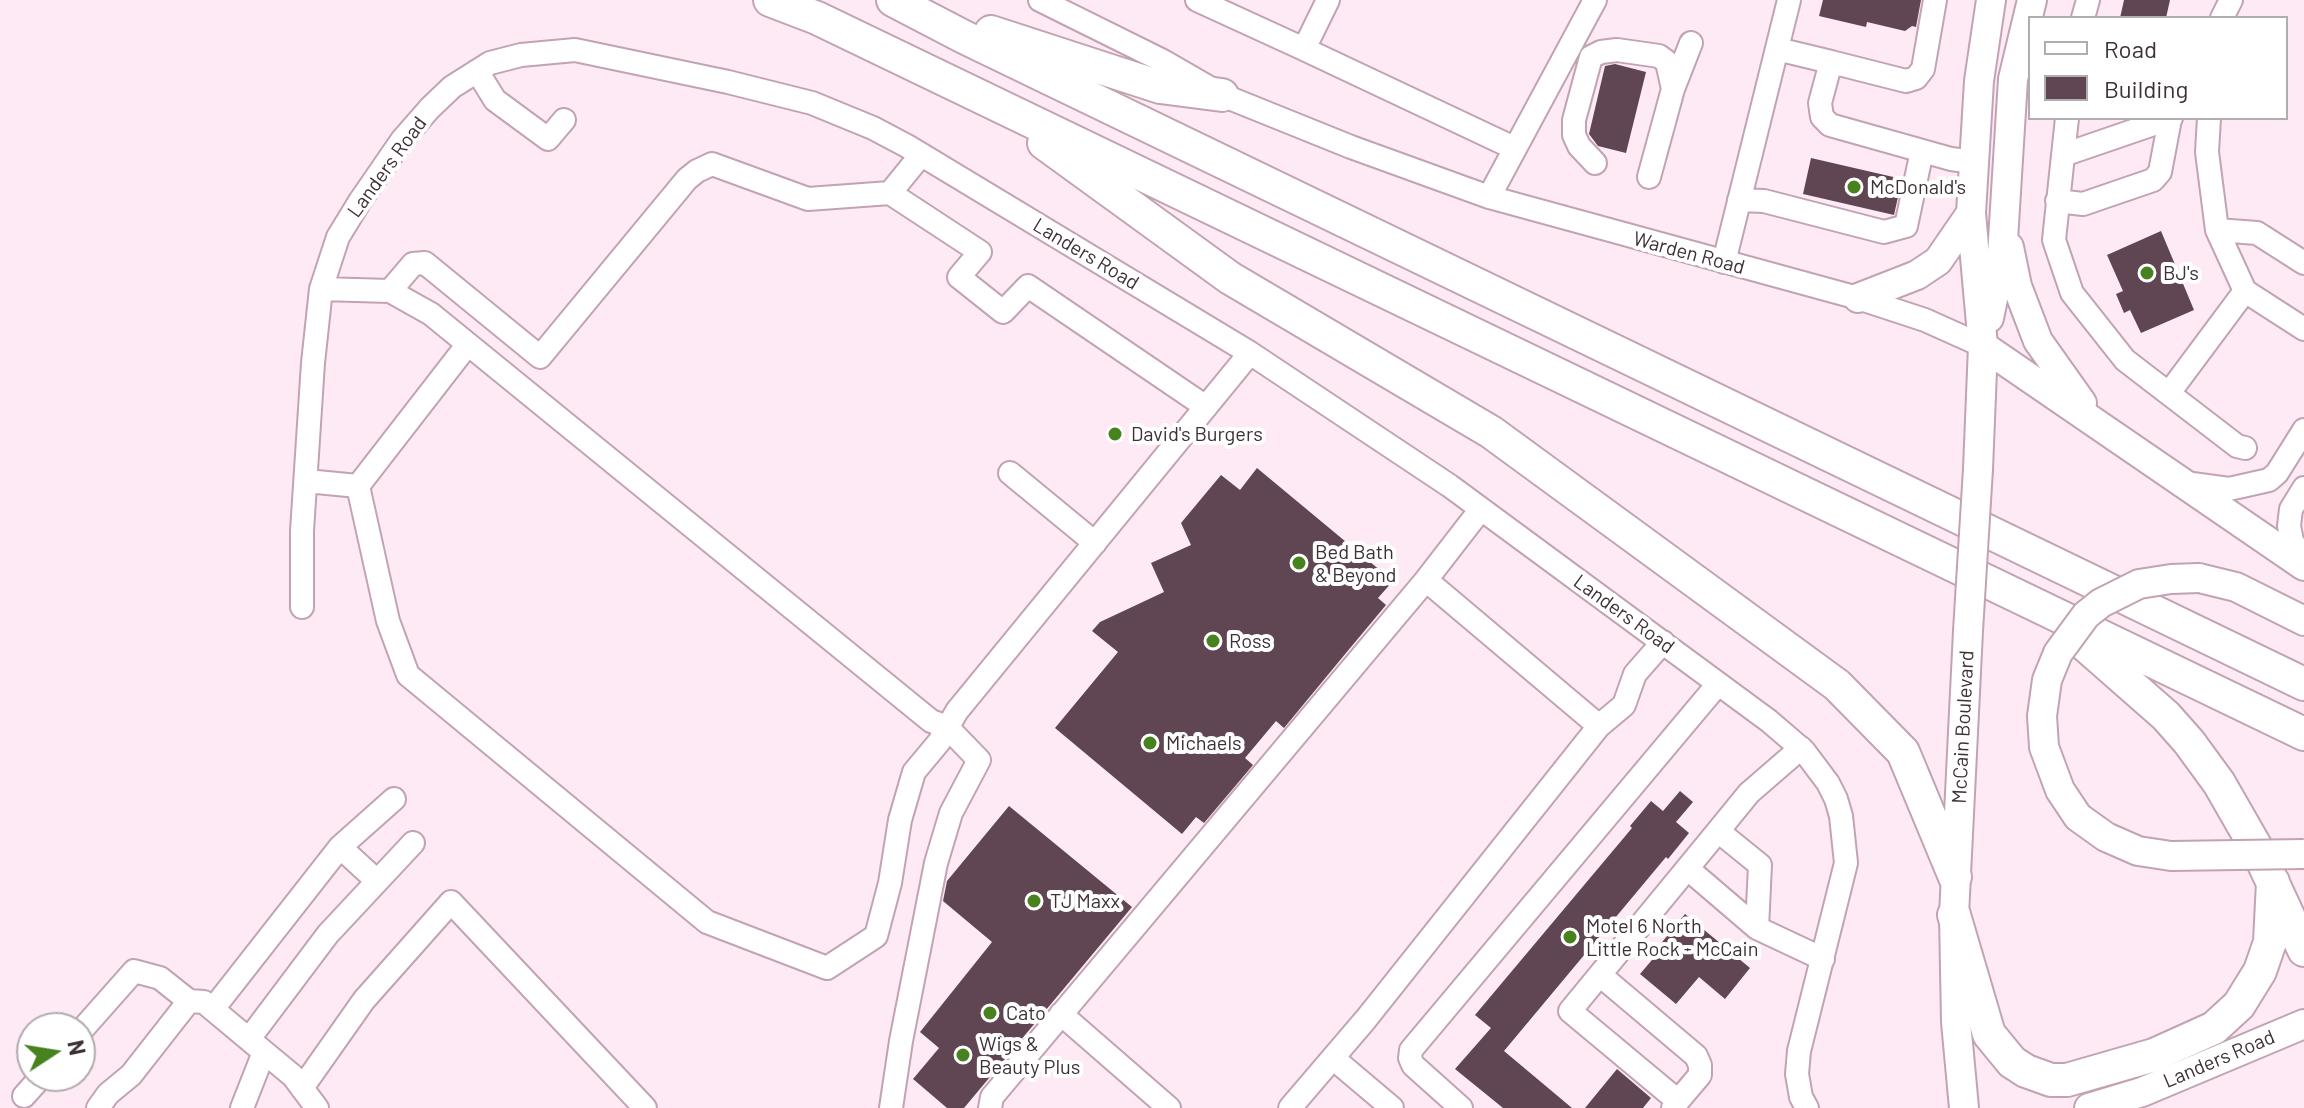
<!DOCTYPE html>
<style>
body{margin:0}
#map{position:relative;width:2304px;height:1108px;overflow:hidden;background:#feeaf4;font-family:Barlow,sans-serif}
canvas{display:block}
.legend{position:absolute;left:2028px;top:16px;width:260px;height:104px;box-sizing:border-box;background:#fff;border:2px solid #b1acaf;margin:0;padding:10px 14px;list-style:none;font-size:24px;color:#3d3037}
.legend li{display:flex;align-items:center;gap:16px;height:40px}
.legend b{width:40px;border:2px solid #b1acaf}
.north{position:absolute;left:16px;top:1012px;width:80px;height:80px;box-sizing:border-box;background:#fff;border:2px solid #b1acaf;border-radius:50%;rotate:78deg;font-size:22px;font-weight:700;line-height:32px;text-align:center;color:#3d3037}
.north::after{content:'';display:block;margin:auto;width:28px;height:36px;background:#47821f;clip-path:polygon(50% 0,100% 100%,50% 72%,0 100%)}
</style>
<div id="map">
<canvas width="2304" height="1108"></canvas>
<ul class="legend">
<li><b style="height:10px;background:#fff"></b>Road</li>
<li><b style="height:22px;background:#604553"></b>Building</li>
</ul>
<div class="north">N</div>
</div>
<script>
const ctx = document.querySelector('canvas').getContext('2d');
ctx.lineJoin = 'round';
function fillPath(path, color) {
  ctx.fillStyle = color;
  ctx.fill(path, 'evenodd');
}
function poly(rows) {
  const path = new Path2D();
  for (const r of rows) {
    path.moveTo(r[0], r[1]);
    for (let i = 2; i < r.length; i += 2) path.lineTo(r[i], r[i + 1]);
  }
  return path;
}
function trace(path, color, width, dash) {
  ctx.strokeStyle = color;
  ctx.lineWidth = width;
  ctx.lineCap = dash ? 'butt' : 'round';
  ctx.setLineDash(dash || []);
  ctx.stroke(path);
}
function label(font, color, halo, rows, align = 'center') {
  ctx.font = font + ' Barlow,sans-serif';
  ctx.lineWidth = 8;
  ctx.setLineDash([]);
  ctx.textBaseline = 'middle';
  ctx.strokeStyle = halo;
  ctx.fillStyle = color;
  for (const [text, x, y, turn = 0] of rows) {
    ctx.save();
    ctx.translate(x, y);
    ctx.rotate((+turn || 0) * Math.PI / 180);
    ctx.textAlign = isNaN(turn) ? turn : align;
    if (halo) ctx.strokeText(text, 0, 0);
    ctx.fillText(text, 0, 0);
    ctx.restore();
  }
}
fillPath(poly([
 [1823,0,1921,0,1916,27,1912,26,1905,31,1867,22,1866,27,1819,16],
 [2124,0,2170,0,2166,18,2120,18],
 [1615,64,1646,72,1626,153,1598,146,1589,134,1605,66],
 [1811,158,1902,179,1894,215,1803,194],
 [2161,231,2194,310,2141,333,2130,310,2124,313,2116,294,2123,291,2107,255],
 [1257,468,1393,581,1378,598,1386,605,1346,653,1284,728,1276,721,1245,758,1253,765,1204,823,1196,817,1182,834,1055,728,1118,652,1092,631,1100,622,1164,592,1151,563,1191,545,1181,523,1221,475,1240,490],
 [1680,791,1693,802,1676,822,1689,833,1668,859,1666,857,1504,1051,1572,1108,1503,1108,1455,1069,1491,1028,1475,1015,1632,828,1630,826,1651,801,1663,811],
 [1009,806,1132,907,964,1108,947,1108,913,1079,939,1048,920,1032,992,942,943,901,947,881],
 [1685,914,1750,968,1725,999,1699,977,1676,1004,1640,974,1657,954,1654,952],
 [1617,1069,1651,1098,1643,1108,1585,1108]
]), '#604553');
const minor = poly([
 [1040,0,1163,61,1222,95,1351,147,1489,197,1858,298,1925,320,1983,346],
 [1197,0,1304,49,1328,0],
 [2083,18,2088,0],
 [2222,18,2231,0],
 [1304,49,1514,148],
 [1777,49,1831,62,1820,103,1822,117,1830,125,1951,159,1974,162],
 [1831,62,1906,81,1916,78,1923,69,1935,0],
 [477,71,495,100,548,139,564,120],
 [2067,118,2054,240,2072,293,2125,360,2237,446,2245,448],
 [2209,118,2207,152,2217,230,2245,291,2304,329],
 [2063,155,2171,118],
 [1595,163,1579,146,1574,135,1574,120,1591,57,1601,52,1617,50,1659,56,1667,62,1673,89],
 [1649,177,1673,89,1691,43],
 [890,193,980,252,959,277,1003,312,1028,286,1206,407],
 [1489,197,1595,0],
 [1739,200,1764,201,1884,232,1906,226,1922,151],
 [2057,201,2083,204,2153,180,2160,172,2170,119],
 [2217,230,2257,233,2304,263],
 [1724,262,1789,0],
 [321,289,390,291,431,314,931,721,947,727,979,760,951,813,936,863,901,1041,891,1108],
 [390,291,413,264,425,263,540,357,687,179,697,171,712,164,808,199,890,193,921,155],
 [2169,393,2245,291],
 [1010,473,1095,543],
 [306,481,358,486,468,344],
 [2185,483,2229,489,2269,480,2277,473,2304,430],
 [358,486,388,621,408,675,707,922,827,968,876,936,890,883,900,820,914,772,939,742,957,711,1250,353],
 [2304,488,2291,509,2289,526,2292,541,2304,561],
 [1426,580,1599,726],
 [302,607,302,531,313,363,321,289,338,237,360,201,402,140,430,108,452,87,490,63,521,55,575,50,728,82,812,103,873,128,907,146,1250,353,1450,486,1769,721,1804,751,1828,783,1836,799,1841,816,1846,863,1799,1051,1797,1074,1801,1097,1807,1108],
 [1801,748,1749,793,1718,831,1760,865,1757,928,1823,959],
 [340,847,377,881],
 [1688,869,1757,928],
 [1600,975,1696,1056,1700,1065,1700,1075,1678,1101],
 [213,1009,340,847,394,799],
 [1061,1014,1169,1108],
 [80,1032,134,971,160,978,189,1001],
 [249,1039,328,934,413,843],
 [264,1052,293,1076,317,1108],
 [1334,1059,1392,1108],
 [302,1088,364,1000,451,902,645,1108],
 [24,1096,42,1076],
 [98,1108,108,1094,131,1075,189,1001,204,1002,264,1052,242,1108],
 [990,1108,992,1097,1426,580,1481,509],
 [1290,1108,1366,1019,1599,726,1624,705,1635,674,1663,642],
 [1461,1108,1413,1065,1410,1058,1411,1050,1718,684],
 [1673,1108,1678,1101,1570,1011,1718,831]
]);
const major = poly([
 [2009,247,2017,286,2038,341,2082,403],
 [1858,298,1917,275,1938,261,1971,213],
 [1989,318,2002,256,2013,79,2032,0],
 [1983,346,2304,566],
 [1978,469,1983,346,1971,213,1979,81,1991,0],
 [2199,578,2236,587,2304,621],
 [1964,1108,1956,1022,1954,915,1968,631],
 [2089,1108,2142,1092,2304,1024]
]);
const highway = poly([
 [770,0,817,18,2304,734],
 [893,0,964,37,2304,684],
 [991,32,1160,87,1222,95],
 [1044,143,1230,278,1491,432,1837,685,1903,752,1955,877],
 [2076,637,2166,716,2189,742,2219,783,2258,851,2304,950],
 [1954,915,1989,1034,2012,1062,2026,1071,2051,1080,2067,1080,2154,1055,2214,1028,2239,1005,2260,971,2270,942,2273,882]
]);
trace(minor, '#c2a3b3', 26);
trace(major, '#c2a3b3', 32);
trace(highway, '#c2a3b3', 36);
trace(minor, '#fff', 22);
trace(major, '#fff', 28);
trace(highway, '#fff', 32);
const majorBridge = poly([
 [2199,578,2171,579,2139,584,2101,603,2086,615,2058,653,2047,680,2042,716,2044,747,2060,790,2078,817,2106,837,2138,851,2171,856,2304,854],
 [1968,631,1978,469]
]);
trace(majorBridge, '#c2a3b3', 32, []);
trace(majorBridge, '#fff', 28);
for (const [x, y, r, color] of [
 [1854,187,8,"#47821f"],
 [2147,273,8,"#47821f"],
 [1115,434,8,"#47821f"],
 [1299,563,8,"#47821f"],
 [1213,641,8,"#47821f"],
 [1150,743,8,"#47821f"],
 [1034,901,8,"#47821f"],
 [1570,937,8,"#47821f"],
 [990,1013,8,"#47821f"],
 [963,1055,8,"#47821f"]
]) {
  const dot = new Path2D();
  dot.arc(x, y, r, 0, 2 * Math.PI);
  ctx.fillStyle = color;
  ctx.fill(dot);
  trace(dot, '#fff', 3);
}
label('20px', '#3d3037', '#fff', [
 ["Landers Road",387,167,-54],
 ["Warden Road",1689,253,15],
 ["Landers Road",1086,254,31],
 ["Landers Road",1624,614,36],
 ["McCain Boulevard",1963,727,-87],
 ["Landers Road",2219,1059,-23]
]);
label('20px', '#3d3037', '#fff', [
 ["McDonald's",1870,187],
 ["BJ's",2163,273],
 ["David's Burgers",1131,434],
 ["Bed Bath",1315,552],
 ["& Beyond",1315,575],
 ["Ross",1229,641],
 ["Michaels",1166,743],
 ["TJ Maxx",1050,901],
 ["Motel 6 North",1586,926],
 ["Little Rock - McCain",1586,949],
 ["Cato",1006,1013],
 ["Wigs &",979,1044],
 ["Beauty Plus",979,1067]
], 'left');
</script>
